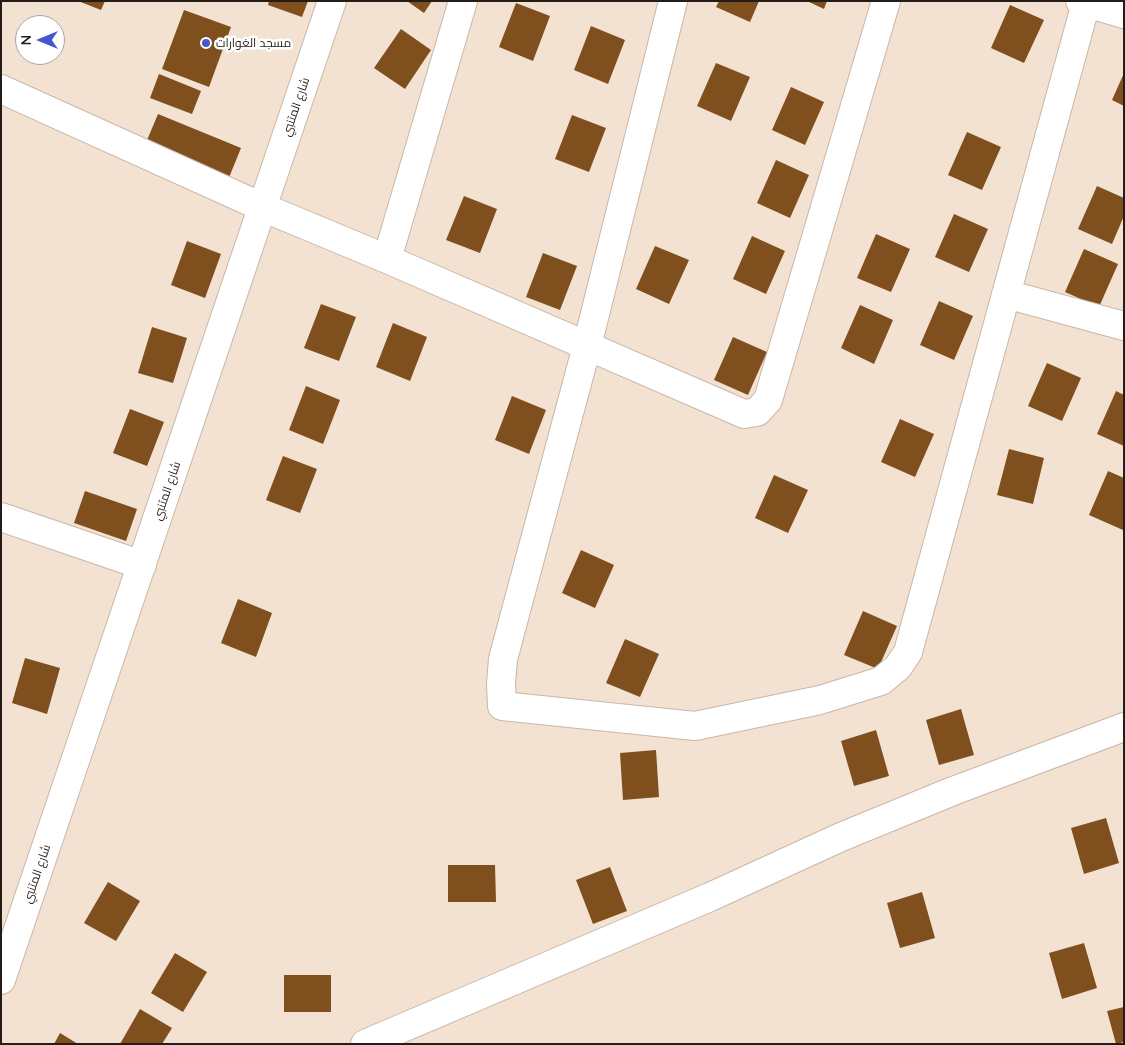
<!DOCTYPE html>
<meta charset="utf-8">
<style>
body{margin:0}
#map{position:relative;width:1125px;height:1045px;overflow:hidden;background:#f3e1d1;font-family:Quicksand,sans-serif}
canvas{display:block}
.frame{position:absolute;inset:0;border:2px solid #231c17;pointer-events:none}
.north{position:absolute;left:15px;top:15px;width:50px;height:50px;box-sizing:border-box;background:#fff;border:1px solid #a7a4a2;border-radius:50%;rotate:270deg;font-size:14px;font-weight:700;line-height:20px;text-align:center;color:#231c17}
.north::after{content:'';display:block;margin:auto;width:18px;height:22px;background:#4657cb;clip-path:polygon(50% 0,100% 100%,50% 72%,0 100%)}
</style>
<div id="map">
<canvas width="1125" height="1045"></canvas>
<div class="frame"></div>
<div class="north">N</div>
</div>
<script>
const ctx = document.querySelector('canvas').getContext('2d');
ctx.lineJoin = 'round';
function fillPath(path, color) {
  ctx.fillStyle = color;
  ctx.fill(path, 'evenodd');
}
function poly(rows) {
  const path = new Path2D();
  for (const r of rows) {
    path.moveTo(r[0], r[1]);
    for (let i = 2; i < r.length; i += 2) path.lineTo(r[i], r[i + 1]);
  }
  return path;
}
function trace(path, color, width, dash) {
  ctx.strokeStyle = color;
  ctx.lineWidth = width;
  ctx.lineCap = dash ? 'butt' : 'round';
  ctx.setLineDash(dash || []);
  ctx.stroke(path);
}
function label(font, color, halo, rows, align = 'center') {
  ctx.font = font + ' Quicksand,Cairo,sans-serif';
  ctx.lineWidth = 5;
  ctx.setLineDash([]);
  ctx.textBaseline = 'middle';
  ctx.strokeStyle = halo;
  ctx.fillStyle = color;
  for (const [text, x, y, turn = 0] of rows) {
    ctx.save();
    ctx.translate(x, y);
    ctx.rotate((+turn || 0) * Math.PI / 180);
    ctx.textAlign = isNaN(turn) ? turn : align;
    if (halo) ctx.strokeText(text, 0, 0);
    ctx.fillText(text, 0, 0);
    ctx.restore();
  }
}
fillPath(poly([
 [78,1,105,1,101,10],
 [269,1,308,1,302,17,268,5],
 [407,1,432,1,424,13],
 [719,1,759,1,750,22,716,7],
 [807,1,827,1,824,9],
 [516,3,550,16,533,61,499,47],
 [1010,5,1044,20,1024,63,991,48],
 [184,10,231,27,209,87,162,69],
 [591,26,625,40,608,84,574,70],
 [401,29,431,50,405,89,374,68],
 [716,63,750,77,731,121,697,106],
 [1124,73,1124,106,1112,100],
 [159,74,201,91,192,114,150,98],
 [791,87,824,102,805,145,772,130],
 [158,114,241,148,228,180,145,145],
 [572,115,606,128,589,172,555,159],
 [967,132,1001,147,982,190,948,175],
 [776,160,809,175,790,218,757,203],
 [1097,186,1124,198,1124,216,1112,244,1078,229],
 [464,196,497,209,480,253,446,240],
 [954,214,988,229,969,272,935,257],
 [876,234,910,249,891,292,857,278],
 [752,236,785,251,766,294,733,279],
 [187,241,221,254,205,298,171,285],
 [655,246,689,260,669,304,636,289],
 [1084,249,1118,264,1099,307,1065,292],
 [543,253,577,266,560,310,526,297],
 [939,301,973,316,954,360,920,345],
 [321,304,356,317,339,361,304,348],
 [860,305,893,320,874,364,841,348],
 [393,323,427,337,410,381,376,367],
 [152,327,187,338,173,383,138,373],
 [733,337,767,352,748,395,714,380],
 [1047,363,1081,378,1062,421,1028,406],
 [306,386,340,400,323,444,289,430],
 [1116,391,1124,395,1124,446,1097,434],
 [512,396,546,410,529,454,495,440],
 [130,409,164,422,147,466,113,453],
 [900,419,934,434,915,477,881,462],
 [1009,449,1044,458,1033,504,997,495],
 [283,456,317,469,300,513,266,500],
 [1108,471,1124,478,1123,530,1089,515],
 [774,475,808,490,788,533,755,518],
 [85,491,137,509,126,541,74,523],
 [581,550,614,565,595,608,562,593],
 [238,599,272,613,256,657,221,643],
 [863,611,897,626,878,669,844,655],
 [625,639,659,654,640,697,606,683],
 [25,658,60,668,47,714,12,703],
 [961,709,974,755,939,765,926,720],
 [876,730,889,776,854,786,841,741],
 [656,750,659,797,623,800,620,753],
 [1106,818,1119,863,1084,874,1071,828],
 [448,865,495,865,496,902,448,902],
 [610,867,627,911,593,924,576,880],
 [108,882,140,901,116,941,84,923],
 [922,892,935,938,900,948,887,903],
 [1084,943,1097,988,1062,999,1049,953],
 [175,953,207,972,183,1012,151,993],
 [284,975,331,975,331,1012,284,1012],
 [1124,1007,1124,1042,1116,1044,1107,1011],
 [140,1009,172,1028,162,1044,120,1044],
 [60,1033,78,1044,54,1044]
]), '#7f4f1e');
const minor = poly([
 [673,1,587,346,503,659,501,684,502,706,695,726,820,700,881,681,898,667,908,652,1086,3],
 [1080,1,1124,14],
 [1,89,262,207,387,259,744,414,757,412,768,400,886,1],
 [387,259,463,1],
 [1006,294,1124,326],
 [1,517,142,565],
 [1,980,332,1],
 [365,1044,710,897,841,837,953,791,1124,727]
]);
trace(minor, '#c9b7a8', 30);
trace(minor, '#fff', 28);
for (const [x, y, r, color] of [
 [206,43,5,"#4657cb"]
]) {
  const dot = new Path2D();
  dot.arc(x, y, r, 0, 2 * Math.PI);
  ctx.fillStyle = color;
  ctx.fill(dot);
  trace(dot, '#fff', 2);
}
label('12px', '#231c17', '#fff', [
 ["مسجد الغوارات",216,43]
], 'left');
label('12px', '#231c17', '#fff', [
 ["شارع المتنبي",296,107,-71],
 ["شارع المتنبي",167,491,-71],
 ["شارع المتنبي",37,874,-71]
]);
</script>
